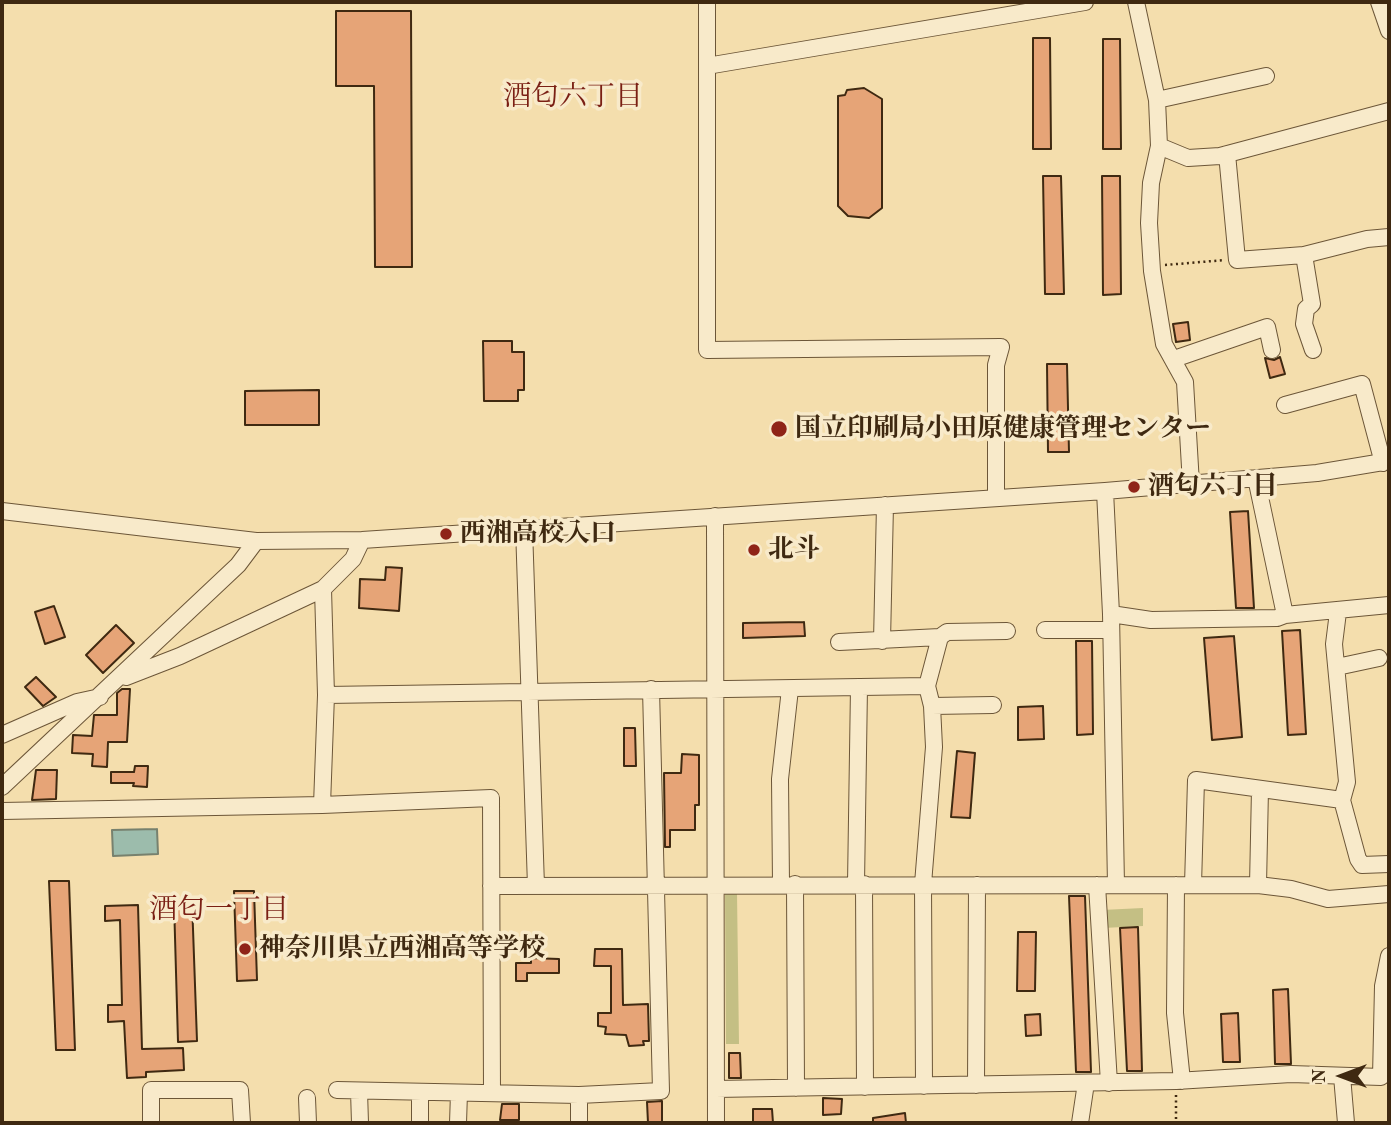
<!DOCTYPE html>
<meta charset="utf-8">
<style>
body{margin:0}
#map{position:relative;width:1391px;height:1125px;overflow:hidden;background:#f4dead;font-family:"Old Standard TT",serif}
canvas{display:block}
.frame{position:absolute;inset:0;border:4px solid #3f2911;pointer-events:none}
.north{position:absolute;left:1307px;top:1041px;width:70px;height:70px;-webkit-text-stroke:5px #f8eaca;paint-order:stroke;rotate:270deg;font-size:19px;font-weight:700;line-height:28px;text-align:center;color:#3f2911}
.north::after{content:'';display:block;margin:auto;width:24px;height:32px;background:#3f2911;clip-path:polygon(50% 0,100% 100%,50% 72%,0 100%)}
</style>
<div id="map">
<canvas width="1391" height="1125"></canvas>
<div class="frame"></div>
<div class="north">N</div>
</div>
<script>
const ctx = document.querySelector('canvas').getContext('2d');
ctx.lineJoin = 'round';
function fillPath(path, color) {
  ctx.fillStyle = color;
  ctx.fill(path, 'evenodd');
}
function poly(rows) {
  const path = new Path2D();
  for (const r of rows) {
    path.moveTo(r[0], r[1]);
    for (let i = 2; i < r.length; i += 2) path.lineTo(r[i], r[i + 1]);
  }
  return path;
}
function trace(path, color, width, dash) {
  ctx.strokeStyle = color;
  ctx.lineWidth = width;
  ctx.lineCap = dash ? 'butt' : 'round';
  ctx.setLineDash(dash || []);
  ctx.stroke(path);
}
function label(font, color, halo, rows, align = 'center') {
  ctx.font = font + ' "Old Standard TT","Noto Serif JP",serif';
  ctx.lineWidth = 7;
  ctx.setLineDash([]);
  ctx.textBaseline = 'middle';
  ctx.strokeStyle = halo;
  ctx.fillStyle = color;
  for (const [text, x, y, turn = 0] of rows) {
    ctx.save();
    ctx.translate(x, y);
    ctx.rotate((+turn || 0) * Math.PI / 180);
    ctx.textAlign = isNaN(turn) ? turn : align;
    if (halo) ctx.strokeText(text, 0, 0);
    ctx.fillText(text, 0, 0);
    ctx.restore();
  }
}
fillPath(poly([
 [725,893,737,893,739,1044,726,1044],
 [1143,908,1143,926,1103,928,1102,910]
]), '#c4bf84');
const water = poly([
 [157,829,158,854,113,856,112,830,157,829]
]);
fillPath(water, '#9cbcac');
trace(water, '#77816e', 2);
const building = poly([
 [336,11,411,11,412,267,375,267,374,86,336,86,336,11],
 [1033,38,1050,38,1051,149,1033,149,1033,38],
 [1103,39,1120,39,1121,149,1103,149,1103,39],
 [864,88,882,99,882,208,869,218,848,216,838,206,838,96,845,95,847,90,864,88],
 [1043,176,1061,176,1064,294,1045,294,1043,176],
 [1102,176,1120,176,1121,294,1103,295,1102,176],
 [1188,322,1190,340,1176,342,1173,324,1188,322],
 [483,341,512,341,512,352,524,352,524,390,518,390,518,401,484,401,483,341],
 [1280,357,1285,374,1270,378,1265,358,1274,360,1280,357],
 [1047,364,1067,364,1069,452,1048,452,1047,364],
 [319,390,319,425,245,425,245,391,319,390],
 [1248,511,1254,608,1236,608,1230,512,1248,511],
 [386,567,402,568,399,611,359,608,360,579,385,580,386,567],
 [54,606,65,637,45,644,35,612,54,606],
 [804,622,805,636,743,638,743,623,804,622],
 [116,625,134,643,103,673,86,655,116,625],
 [1300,630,1306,734,1288,735,1282,631,1300,630],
 [1234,636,1242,737,1212,740,1204,638,1234,636],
 [1076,641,1092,641,1093,734,1077,735,1076,641],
 [36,677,56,697,43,706,25,687,36,677],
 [122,689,130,689,127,742,108,742,107,767,92,766,93,754,72,753,73,735,92,736,94,715,117,715,117,693,122,689],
 [1043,706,1044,739,1018,740,1018,707,1043,706],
 [624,728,635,728,636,766,624,766,624,728],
 [957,751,975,753,970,818,951,817,957,751],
 [682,754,699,755,699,805,695,805,695,830,670,830,670,847,665,847,664,773,681,773,682,754],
 [135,766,148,766,147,787,133,786,134,783,111,783,111,772,134,772,135,766],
 [36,770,57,770,56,799,32,800,36,770],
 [49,881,69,881,75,1050,56,1050,49,881],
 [234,891,254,891,257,980,237,981,234,891],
 [1069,896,1085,896,1091,1072,1076,1072,1069,896],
 [192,901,197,1041,178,1042,174,902,192,901],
 [138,905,142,1049,183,1048,184,1070,146,1072,146,1077,127,1078,124,1021,108,1022,108,1005,122,1005,120,920,105,921,105,906,138,905],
 [1138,927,1142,1071,1127,1071,1120,928,1138,927],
 [1018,932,1036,932,1035,991,1017,991,1018,932],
 [595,949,622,949,623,1005,648,1004,649,1041,643,1041,644,1045,629,1046,626,1035,605,1034,606,1027,598,1026,598,1013,611,1013,611,966,594,966,595,949],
 [531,958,559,959,559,973,527,973,527,981,516,981,516,963,531,963,531,958],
 [1288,989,1291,1064,1275,1064,1273,990,1288,989],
 [1238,1013,1240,1062,1223,1062,1221,1014,1238,1013],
 [1040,1014,1041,1035,1026,1036,1025,1015,1040,1014],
 [729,1053,740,1053,741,1078,729,1078,729,1053],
 [823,1098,842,1099,841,1114,823,1115,823,1098],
 [662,1101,662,1123,648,1123,647,1102,662,1101],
 [502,1104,519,1104,519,1120,500,1120,502,1104],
 [753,1109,772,1109,773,1123,753,1123,753,1109],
 [905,1113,906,1123,873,1123,873,1118,905,1113]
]);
fillPath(building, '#e6a477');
trace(building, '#3f2911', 2);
const minor = poly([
 [707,2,707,350,1001,347],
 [1136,2,1157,100,1159,146,1151,183,1149,223,1152,271,1164,344,1185,382,1191,484],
 [1379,2,1389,31],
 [707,66,1085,2],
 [1157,100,1266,76],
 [1159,146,1188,158,1220,156,1389,111],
 [1227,154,1237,260,1304,255,1367,239,1389,237],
 [1304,255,1312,304,1306,309,1304,324,1313,350],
 [1174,359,1267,327,1272,350],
 [1285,405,1362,384,1383,463],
 [1256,478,1285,615,1389,605],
 [1105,491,1111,614,1116,885],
 [996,497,996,365,1001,347],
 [2,511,256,541,362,540,1105,491,1317,473,1389,461],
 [715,516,716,1123],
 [524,528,536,886],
 [323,589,326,695,322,805,491,798,492,1093],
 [1338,612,1334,644,1347,782,1342,800,1358,859,1362,865,1389,864],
 [1111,614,1151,620,1277,618,1285,615],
 [1045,630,1111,630],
 [940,637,947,632,1007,631],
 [882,641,885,505],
 [839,642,940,637,927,686],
 [1337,667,1379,658],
 [126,677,180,656,323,589,353,559,362,540],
 [326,695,927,686,932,706,934,747,923,884,924,1086],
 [932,706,993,705],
 [2,735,77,702,100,697],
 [2,787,238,565,256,541],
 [2,811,322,805],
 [781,884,780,779,790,689],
 [795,884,796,1088],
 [856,884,859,687],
 [864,884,865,1087],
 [1097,885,1109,1083],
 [1176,885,1175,1013,1182,1081],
 [1193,885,1196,780,1342,800],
 [1258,885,1260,789],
 [491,886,1258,885,1291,889,1328,899,1389,894],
 [1342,1076,1346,1123],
 [976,1085,977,885],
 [716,1089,1176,1081,1291,1074,1381,1077,1383,986,1389,956],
 [337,1090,579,1095],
 [359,1091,360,1123],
 [420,1092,420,1123],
 [307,1098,308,1123],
 [151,1123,151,1090,240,1090,242,1123],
 [458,1123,459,1093],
 [579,1123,579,1095,661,1091,651,689],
 [1080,1123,1086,1083]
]);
trace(minor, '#6c5638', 18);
trace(poly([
 [1165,265,1225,260],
 [1176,1095,1176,1123]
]), '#3f2911', 2.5, [2, 3.5]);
trace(minor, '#f8eaca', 16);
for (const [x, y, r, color] of [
 [779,429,9,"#8f2418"],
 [1134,487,7,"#8f2418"],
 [446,534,7,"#8f2418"],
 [754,550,7,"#8f2418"],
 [245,949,7,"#8f2418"]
]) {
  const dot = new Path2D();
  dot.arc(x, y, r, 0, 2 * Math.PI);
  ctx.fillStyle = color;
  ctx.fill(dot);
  trace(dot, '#f8eaca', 2.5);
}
label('bold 26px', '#3f2911', '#f8eaca', [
 ["国立印刷局小田原健康管理センター",795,429],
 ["酒匂六丁目",1148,487],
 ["西湘高校入口",460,534],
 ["北斗",768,550],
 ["神奈川県立西湘高等学校",259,949]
], 'left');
label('28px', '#7a1f14', '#f8eaca', [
 ["酒匂六丁目",573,98],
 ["酒匂一丁目",219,911]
]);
</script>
